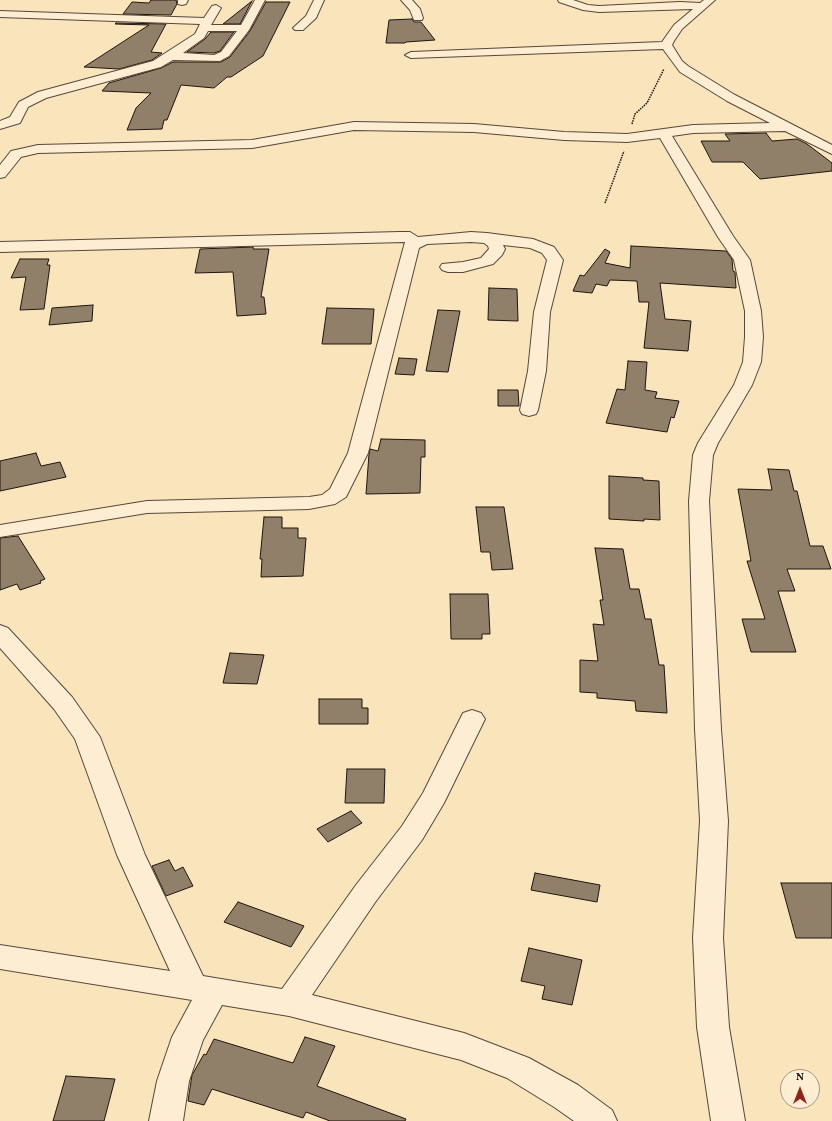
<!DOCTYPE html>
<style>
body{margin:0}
#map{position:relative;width:832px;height:1121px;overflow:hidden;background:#fae4bc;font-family:Vollkorn,serif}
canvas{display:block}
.north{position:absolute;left:780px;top:1069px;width:40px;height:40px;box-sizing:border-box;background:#fcedd3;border:1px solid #a49685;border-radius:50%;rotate:0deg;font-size:11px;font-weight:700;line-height:16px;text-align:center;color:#1f140f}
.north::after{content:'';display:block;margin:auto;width:14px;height:18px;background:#8f2418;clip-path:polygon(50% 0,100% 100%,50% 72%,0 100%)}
</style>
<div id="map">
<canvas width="832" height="1121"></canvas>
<div class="north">N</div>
</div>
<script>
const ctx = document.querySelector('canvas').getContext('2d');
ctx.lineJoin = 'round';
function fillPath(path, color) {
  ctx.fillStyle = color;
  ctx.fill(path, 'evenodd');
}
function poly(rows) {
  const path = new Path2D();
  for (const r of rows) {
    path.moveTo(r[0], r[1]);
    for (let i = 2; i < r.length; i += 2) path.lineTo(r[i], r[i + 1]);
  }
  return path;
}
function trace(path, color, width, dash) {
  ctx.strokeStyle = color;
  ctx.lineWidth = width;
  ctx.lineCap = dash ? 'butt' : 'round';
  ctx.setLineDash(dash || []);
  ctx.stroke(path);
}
const building = poly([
 [151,0,176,0,177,4,171,15,123,14,132,2,149,3,151,0],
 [252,1,240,24,223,24,252,1],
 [266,2,290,2,263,56,231,77,227,77,214,88,181,85,167,120,164,120,162,129,127,130,136,108,151,93,102,91,109,83,161,68,173,62,221,62,230,57,250,31,266,2],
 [412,19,414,22,421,22,435,40,406,42,405,43,386,43,389,20,412,19],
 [116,23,166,24,151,52,162,53,152,60,119,69,84,67,149,25,115,24,116,23],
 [211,32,234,32,220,51,214,53,187,52,205,39,211,32],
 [766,133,772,141,797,139,807,144,832,163,832,171,760,179,743,162,712,162,701,141,730,141,725,134,766,133],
 [631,246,726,251,732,259,733,271,735,272,736,288,660,283,665,319,691,321,688,351,644,348,649,302,639,302,637,281,610,280,607,286,596,284,592,293,573,291,580,275,584,276,605,249,610,252,605,263,630,268,631,246],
 [253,247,253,249,269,249,261,297,264,297,266,314,237,316,233,272,195,273,200,249,253,247],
 [20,259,49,259,47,265,50,265,44,309,20,310,26,277,11,278,20,259],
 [489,288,517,289,518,321,488,320,489,288],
 [93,305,92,321,49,325,52,308,93,305],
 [327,308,374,309,371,344,322,344,327,308],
 [438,310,460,311,448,372,426,371,438,310],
 [399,358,417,359,414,375,395,374,399,358],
 [628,361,647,362,645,390,657,392,655,398,679,401,674,418,671,417,667,432,606,423,617,389,625,390,628,361],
 [498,390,518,390,519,406,498,406,498,390],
 [381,439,425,440,425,457,421,457,420,493,366,494,369,454,370,449,378,451,381,439],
 [36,453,41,466,60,462,66,477,0,491,0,461,36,453],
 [768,469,789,470,794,491,797,491,810,546,823,546,831,569,787,569,795,591,778,591,796,652,751,652,742,619,765,619,747,561,751,561,738,489,772,490,768,469],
 [609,476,643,478,643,480,659,481,660,520,644,519,644,521,609,519,609,476],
 [476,507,504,507,513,569,492,570,490,552,481,552,476,507],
 [264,517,282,517,282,528,298,528,298,538,306,538,303,576,261,577,262,559,260,559,264,517],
 [18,536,45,579,40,581,41,583,20,590,17,584,0,590,0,538,18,536],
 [595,548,623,549,630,589,639,589,645,619,651,619,659,665,664,665,667,713,636,711,635,701,597,698,597,693,580,692,580,660,598,661,593,624,604,625,600,600,603,600,595,548],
 [450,594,488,594,490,634,482,634,482,639,451,639,450,594],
 [230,653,264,655,257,684,223,683,230,653],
 [319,699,362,699,362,708,368,708,368,724,319,724,319,699],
 [347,769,385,769,384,803,345,803,347,769],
 [351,811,362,823,328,842,317,829,351,811],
 [169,860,175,871,183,867,193,886,166,896,152,866,169,860],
 [535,873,600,885,597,902,531,890,535,873],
 [781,883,832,883,832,938,796,938,781,883],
 [238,902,304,926,291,947,224,922,238,902],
 [529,948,582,960,572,1005,542,999,545,986,521,981,529,948],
 [305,1037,335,1046,317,1086,406,1119,405,1121,330,1121,306,1112,303,1118,212,1089,204,1105,188,1101,192,1075,204,1054,206,1055,214,1039,293,1063,305,1037],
 [66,1076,115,1079,104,1121,53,1121,66,1076]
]);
fillPath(building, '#918069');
trace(building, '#1f140f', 1);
const minor = poly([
 [178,0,188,0,186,4,182,5,178,4,178,0],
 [255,0,265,0,249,30,229,56,220,61,173,60,161,67,46,98,28,107,20,123,0,129,0,121,10,117,19,102,38,92,153,61,195,34,200,24,0,17,0,11,204,18,212,6,216,5,221,8,211,25,241,25,255,0],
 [208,31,237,31,221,52,214,55,183,53,204,38,208,31],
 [314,0,324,0,316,18,303,30,295,30,293,28,306,16,314,0],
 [401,0,412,0,420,9,423,18,422,20,414,20,410,10,401,0],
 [558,0,573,0,588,5,599,6,680,2,700,3,704,0,715,0,682,29,674,41,672,45,682,61,688,66,735,95,832,145,832,154,785,131,693,133,672,136,733,236,750,260,761,311,763,337,761,362,752,385,718,443,713,455,709,501,721,729,728,821,723,938,729,1027,745,1121,711,1121,697,1027,693,938,700,821,695,729,689,501,693,455,698,443,734,385,743,362,745,337,745,311,734,260,718,237,660,138,627,142,564,140,474,132,354,130,252,148,38,153,21,157,5,177,0,178,0,165,11,151,38,145,252,140,354,122,474,124,564,132,627,134,693,125,770,123,727,101,680,72,663,49,411,58,405,55,411,52,662,42,674,25,693,9,599,12,583,10,559,2,558,0],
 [400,232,410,232,418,237,471,232,487,233,533,239,554,247,563,260,550,312,546,371,538,410,536,414,529,416,522,414,520,410,528,371,534,312,547,260,542,253,530,248,503,245,505,249,502,255,493,264,463,272,448,272,442,270,440,267,442,264,463,262,481,258,489,249,488,246,484,243,471,242,427,244,419,248,368,453,346,497,335,504,309,509,147,513,0,537,0,525,147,501,309,497,322,495,330,489,348,453,405,242,0,252,0,242,400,232],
 [0,625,8,628,72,697,100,737,145,855,203,976,282,989,356,885,402,826,423,793,463,713,472,710,481,713,485,719,444,803,422,840,376,901,312,995,464,1033,529,1058,578,1085,612,1110,617,1121,574,1121,554,1107,507,1078,461,1060,289,1016,222,1005,203,1040,189,1081,183,1121,149,1121,157,1081,172,1037,192,1000,0,969,0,945,170,971,117,855,75,739,54,709,0,648,0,625]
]);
trace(minor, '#56483a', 2);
trace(poly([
 [632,124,635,114,647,103,664,69],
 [605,203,624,151]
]), '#1f140f', 1.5, [1.5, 1]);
fillPath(minor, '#fcedd3');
</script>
